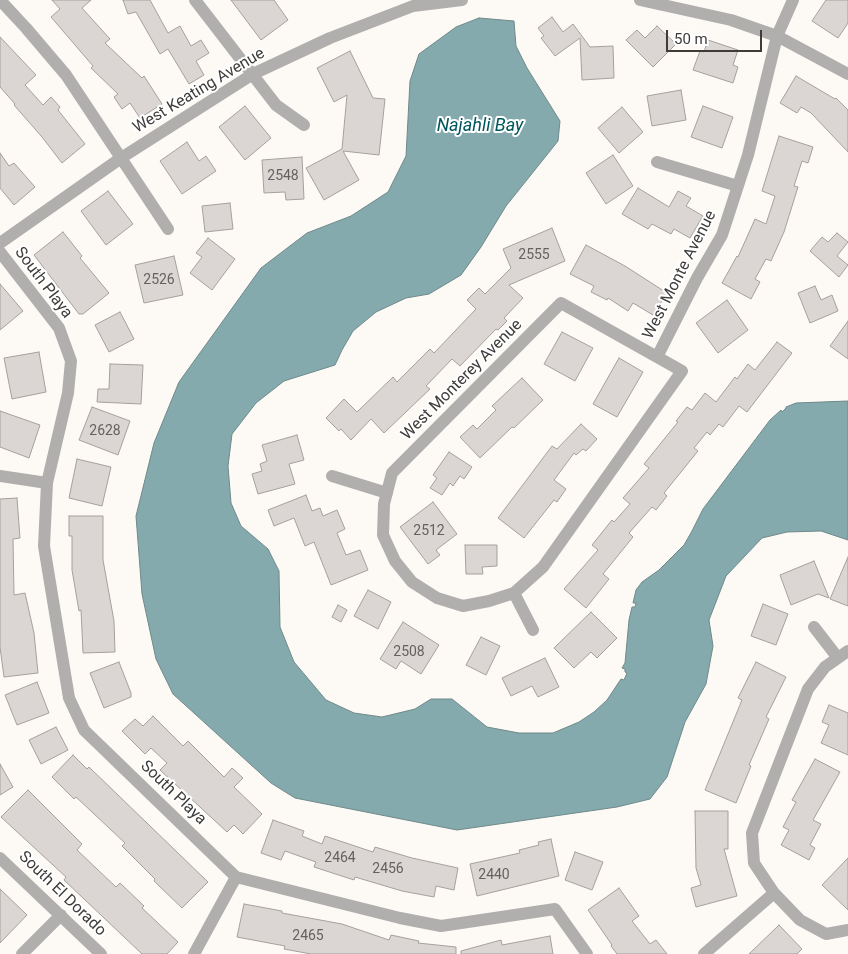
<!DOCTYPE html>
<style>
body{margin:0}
#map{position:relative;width:848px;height:954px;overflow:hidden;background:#fdfaf6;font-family:Roboto,sans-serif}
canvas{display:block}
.scale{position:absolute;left:666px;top:30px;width:96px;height:22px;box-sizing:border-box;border:2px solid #3d3c3a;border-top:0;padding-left:6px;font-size:15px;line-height:18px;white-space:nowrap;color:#3d3c3a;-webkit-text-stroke:4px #fff;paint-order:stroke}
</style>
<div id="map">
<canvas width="848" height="954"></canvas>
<div class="scale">50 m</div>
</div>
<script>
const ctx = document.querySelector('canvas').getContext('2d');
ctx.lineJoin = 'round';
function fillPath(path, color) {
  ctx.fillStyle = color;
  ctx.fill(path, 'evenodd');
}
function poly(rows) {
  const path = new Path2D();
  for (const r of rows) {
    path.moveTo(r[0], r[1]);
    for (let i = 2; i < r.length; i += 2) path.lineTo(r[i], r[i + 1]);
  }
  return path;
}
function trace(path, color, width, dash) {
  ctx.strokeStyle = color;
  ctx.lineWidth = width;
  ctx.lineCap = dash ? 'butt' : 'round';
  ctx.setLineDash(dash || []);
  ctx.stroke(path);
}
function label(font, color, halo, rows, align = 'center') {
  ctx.font = font + ' Roboto,sans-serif';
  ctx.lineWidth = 4;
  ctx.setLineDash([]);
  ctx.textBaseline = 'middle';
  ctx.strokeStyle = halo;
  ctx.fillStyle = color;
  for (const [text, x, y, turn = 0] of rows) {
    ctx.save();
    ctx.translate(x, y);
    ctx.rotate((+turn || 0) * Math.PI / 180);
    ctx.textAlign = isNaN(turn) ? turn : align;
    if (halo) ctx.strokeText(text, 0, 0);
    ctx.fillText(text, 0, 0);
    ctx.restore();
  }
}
const water = poly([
 [479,18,514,21,516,46,527,68,560,121,558,141,506,206,481,247,461,275,429,294,406,298,376,312,353,331,342,350,335,365,284,381,256,403,232,434,228,466,231,503,241,526,268,549,279,571,280,627,294,662,326,700,354,713,382,717,415,709,431,699,452,699,487,727,519,733,553,733,579,722,594,712,607,700,621,679,624,680,627,673,625,672,625,669,622,668,625,663,629,620,632,607,635,607,636,603,633,603,636,590,642,582,659,570,684,545,692,531,703,509,770,420,781,410,782,412,786,408,786,407,796,403,848,401,848,540,821,531,787,532,762,538,726,576,709,620,713,646,706,684,685,722,667,777,650,799,617,807,457,830,295,798,271,783,173,694,156,659,142,594,136,516,154,443,179,382,261,268,307,233,351,216,388,192,406,156,410,81,419,54,456,27,479,18]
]);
fillPath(water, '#84aaad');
trace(water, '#6f898a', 1);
const building = poly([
 [52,0,91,0,82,8,110,39,105,43,142,78,144,76,162,104,140,118,130,103,122,109,114,97,118,94,91,68,93,66,51,17,60,9,52,0],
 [123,0,150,0,168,33,180,26,191,46,201,40,209,53,196,61,204,75,189,84,168,49,160,54,136,12,128,14,123,0],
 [231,0,274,0,288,20,261,40,231,0],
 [826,0,848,0,848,23,838,38,812,21,826,0],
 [552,17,563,32,573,24,590,47,613,46,614,78,582,80,580,38,555,56,541,38,544,36,538,28,552,17],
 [657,26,676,44,653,67,626,40,637,30,645,38,657,26],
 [0,37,36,75,25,85,43,105,51,97,60,107,58,110,85,144,62,163,42,137,14,105,15,104,0,87,0,37],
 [708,40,738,50,733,65,738,67,733,83,693,70,700,51,704,52,708,40],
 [350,51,373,98,385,99,379,155,343,151,359,180,324,200,306,168,342,149,347,95,334,102,317,68,350,51],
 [796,76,835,99,836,98,848,110,848,152,811,113,801,107,797,113,780,103,796,76],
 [681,90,686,120,652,126,647,96,681,90],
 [245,106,271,138,245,160,219,127,245,106],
 [703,106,733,117,722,148,691,137,703,106],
 [622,107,643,132,619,153,598,128,622,107],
 [779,136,813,147,808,163,802,161,794,186,798,187,784,232,771,261,766,259,755,279,760,282,751,299,722,283,737,256,738,257,755,219,766,224,775,196,762,191,779,136],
 [187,142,199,161,206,156,216,171,182,194,160,161,187,142],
 [0,153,9,166,14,163,35,187,14,205,0,188,0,153],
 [613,155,633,186,606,204,586,173,613,155],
 [302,157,304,199,286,200,285,192,264,193,262,160,302,157],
 [638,188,669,207,678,191,691,198,686,206,703,216,690,238,674,229,671,234,652,224,648,229,622,214,638,188],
 [108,191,133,224,106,245,81,211,108,191],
 [230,203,233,229,205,232,202,206,230,203],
 [552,228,565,261,509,285,523,298,504,318,507,321,498,330,496,329,460,366,452,359,426,386,430,389,384,433,371,419,351,440,341,429,339,431,326,418,344,399,357,412,393,377,397,382,430,349,434,353,476,309,467,300,479,288,485,294,511,268,503,249,552,228],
 [63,232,82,256,80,258,109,293,83,314,79,314,34,255,63,232],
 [837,233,848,242,837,256,848,265,839,277,810,251,822,237,828,242,837,233],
 [208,238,235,259,212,290,190,273,202,257,196,253,208,238],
 [586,245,625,266,667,293,653,315,633,303,628,311,608,298,607,300,591,292,594,286,570,274,586,245],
 [174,256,183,295,144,303,135,265,174,256],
 [0,284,23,311,0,330,0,284],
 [815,286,821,300,832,295,838,311,810,323,798,293,815,286],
 [727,300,748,330,718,353,696,323,727,300],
 [120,312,134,339,109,352,95,325,120,312],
 [848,321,848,359,830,346,848,321],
 [562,332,593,348,575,381,544,364,562,332],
 [777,342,792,353,747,412,739,406,723,427,719,424,710,435,707,432,694,448,698,451,664,493,667,496,656,510,652,507,629,533,633,537,603,574,609,579,586,608,564,589,598,550,592,545,612,520,614,522,630,504,623,498,649,468,644,464,678,422,676,421,687,407,692,410,705,393,716,402,735,377,737,379,748,364,755,370,777,342],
 [39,352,46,392,12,399,4,358,39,352],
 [619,358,643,372,617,417,593,404,619,358],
 [110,364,143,365,141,404,97,402,98,389,109,389,110,364],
 [522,378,543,400,514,428,512,427,480,458,460,437,473,425,477,429,496,410,492,406,522,378],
 [92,407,130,421,118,455,79,440,92,407],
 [0,411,40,425,29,458,0,447,0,411],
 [581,424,597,439,586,451,583,449,576,455,574,453,554,480,566,489,557,502,554,500,524,538,498,518,552,446,557,449,581,424],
 [297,435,304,460,289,464,295,484,258,494,252,474,262,471,260,464,267,461,262,445,297,435],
 [449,452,472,467,464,479,460,476,453,486,450,483,442,495,430,488,437,478,433,475,449,452],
 [77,459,111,467,102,506,69,498,77,459],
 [306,495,312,511,320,508,323,516,337,510,345,529,337,533,346,555,360,550,368,570,331,585,314,542,305,546,294,518,274,526,268,510,306,495],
 [17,498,20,538,13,539,14,595,25,593,34,633,38,673,4,677,0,647,0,499,17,498],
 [433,502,457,534,436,550,440,555,428,564,400,527,433,502],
 [69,516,103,516,103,560,114,621,115,652,83,653,81,610,79,611,72,570,72,536,69,536,69,516],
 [465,545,497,545,497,566,482,567,483,574,466,574,465,545],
 [848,557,848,606,830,599,848,557],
 [814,561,829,598,818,594,791,605,780,575,814,561],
 [368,590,391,602,378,629,354,616,368,590],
 [763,604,788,614,776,645,751,636,763,604],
 [338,605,347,610,341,622,332,617,338,605],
 [591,612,617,638,597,658,591,652,574,668,554,648,591,612],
 [403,622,439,645,421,674,401,661,396,669,380,659,403,622],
 [481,637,500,646,486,675,466,665,481,637],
 [545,658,559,687,538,697,532,686,511,696,502,678,545,658],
 [119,662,131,693,131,697,104,708,90,673,119,662],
 [756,662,786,677,766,717,769,719,749,765,751,766,736,803,705,790,742,700,738,698,756,662],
 [37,682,49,713,17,725,5,695,37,682],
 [829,705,848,713,848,755,821,743,829,725,822,722,829,705],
 [153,716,183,746,188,741,224,777,232,768,243,778,234,787,262,814,243,834,234,825,227,832,160,770,167,763,151,748,145,754,122,731,135,719,143,726,153,716],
 [56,727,68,750,41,764,29,740,56,727],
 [73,755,87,769,89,767,208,882,182,908,154,881,155,879,122,846,125,843,76,797,74,799,52,777,73,755],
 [815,759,840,772,813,820,821,824,810,845,815,848,809,860,781,845,789,830,783,827,796,802,792,800,815,759],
 [0,764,13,787,0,795,0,764],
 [28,790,82,844,77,850,116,887,120,883,144,906,142,908,178,942,167,954,142,954,64,880,66,877,1,817,28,790],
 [695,811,728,811,728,849,724,849,737,896,696,907,691,888,701,885,696,868,695,811],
 [273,820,304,831,302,836,322,844,325,836,373,852,375,847,412,858,458,868,454,890,436,886,434,897,402,891,355,877,354,880,314,867,316,862,285,851,281,860,261,853,273,820],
 [551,839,559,876,477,896,470,864,520,853,519,850,539,845,538,842,551,839],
 [575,852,603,862,592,890,565,880,575,852],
 [848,858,848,910,822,885,848,858],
 [619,888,639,916,632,921,650,944,656,940,667,954,617,954,611,946,612,945,588,910,619,888],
 [0,889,27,915,0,943,0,889],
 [244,904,282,911,282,913,342,924,389,940,391,935,419,941,418,943,456,947,456,954,311,954,284,949,285,946,237,937,244,904],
 [779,925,802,949,797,954,749,954,779,925],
 [550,936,553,954,461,954,461,951,501,940,502,945,550,936]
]);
fillPath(building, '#dbd6d4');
trace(building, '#a5a09d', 1);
trace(poly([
 [0,0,26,28,66,75,168,229],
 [195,0,276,105,304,125],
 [640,0,731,20,777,36,848,74],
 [657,162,738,186],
 [0,243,121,158,253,74,330,38,413,6,462,0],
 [0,252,59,328,71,361,68,393,47,483,44,546,69,698,84,730,236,877,400,918,441,926,555,909,587,954],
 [561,303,682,371,543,567,514,593,489,601,463,606,437,598,412,582,395,561,383,535,384,504,392,473,561,303],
 [657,357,697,278,722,235,748,155,777,36,793,0],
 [0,476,47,483],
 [332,476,387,493],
 [514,593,533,630],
 [814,627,838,658],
 [848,651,825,667,808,689,752,833,754,863,774,893,800,920,826,934,848,930],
 [0,858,101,954],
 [22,954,61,915],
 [194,954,236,877],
 [704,954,774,893]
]), '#b1afae', 12);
label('14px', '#646260', null, [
 ["2548",283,176],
 ["2555",534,255],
 ["2526",159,280],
 ["2628",105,431],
 ["2512",429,531],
 ["2508",409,652],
 ["2464",340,858],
 ["2456",388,869],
 ["2440",494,875],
 ["2465",308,936]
]);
label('16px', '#3d3c3a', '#fff', [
 ["West Keating Avenue",199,91,-31],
 ["West Monte Avenue",680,275,-63],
 ["South Playa",43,283,53],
 ["West Monterey Avenue",462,380,-45],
 ["South Playa",173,793,44],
 ["South El Dorado",62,894,44]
]);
label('italic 18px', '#00565d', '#fff', [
 ["Najahli Bay",480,126]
]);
</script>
